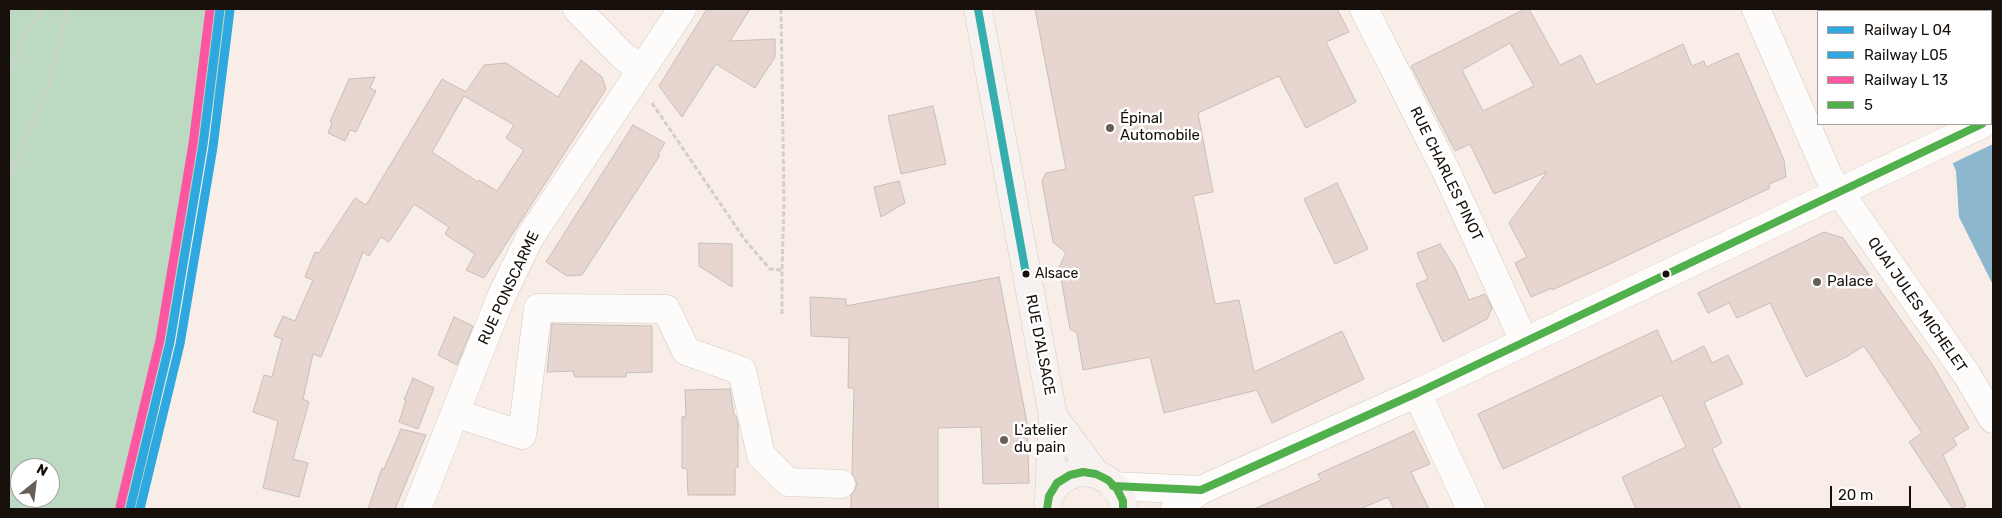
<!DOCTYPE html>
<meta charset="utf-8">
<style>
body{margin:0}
#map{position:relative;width:2002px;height:518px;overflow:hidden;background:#f8eee7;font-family:Rubik,sans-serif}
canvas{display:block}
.frame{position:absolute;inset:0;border:10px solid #17100a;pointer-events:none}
.legend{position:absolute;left:1817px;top:10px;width:175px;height:115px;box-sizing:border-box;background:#fff;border:1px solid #a29f9d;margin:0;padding:6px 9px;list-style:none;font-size:15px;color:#17100a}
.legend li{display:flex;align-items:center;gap:10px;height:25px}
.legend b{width:25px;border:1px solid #a29f9d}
.north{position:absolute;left:10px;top:458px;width:50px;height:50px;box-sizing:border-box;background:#fff;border:1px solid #a29f9d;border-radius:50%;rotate:29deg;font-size:14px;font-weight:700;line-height:20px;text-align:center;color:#17100a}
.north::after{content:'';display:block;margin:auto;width:18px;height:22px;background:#665e57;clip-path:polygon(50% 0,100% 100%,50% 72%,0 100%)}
.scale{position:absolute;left:1830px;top:486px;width:81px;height:22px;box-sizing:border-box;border:2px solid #17100a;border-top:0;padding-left:6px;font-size:15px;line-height:18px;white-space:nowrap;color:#17100a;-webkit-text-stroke:4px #fff;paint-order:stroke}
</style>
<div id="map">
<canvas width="2002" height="518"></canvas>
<div class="frame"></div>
<ul class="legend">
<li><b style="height:6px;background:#2ea8de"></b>Railway L 04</li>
<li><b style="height:6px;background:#2ea8de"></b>Railway L05</li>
<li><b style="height:6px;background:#fc55a2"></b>Railway L 13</li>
<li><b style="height:6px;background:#50b04b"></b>5</li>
</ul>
<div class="north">N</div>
<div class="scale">20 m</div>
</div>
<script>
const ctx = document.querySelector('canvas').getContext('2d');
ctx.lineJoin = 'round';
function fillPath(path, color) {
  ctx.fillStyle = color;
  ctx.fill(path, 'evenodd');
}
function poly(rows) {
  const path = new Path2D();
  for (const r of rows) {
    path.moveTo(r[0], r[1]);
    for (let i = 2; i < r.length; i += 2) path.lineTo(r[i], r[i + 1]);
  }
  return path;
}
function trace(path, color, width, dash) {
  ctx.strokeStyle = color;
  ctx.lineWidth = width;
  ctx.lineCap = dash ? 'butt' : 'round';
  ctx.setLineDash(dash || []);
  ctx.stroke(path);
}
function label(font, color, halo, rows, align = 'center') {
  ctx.font = font + ' Rubik,sans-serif';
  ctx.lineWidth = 5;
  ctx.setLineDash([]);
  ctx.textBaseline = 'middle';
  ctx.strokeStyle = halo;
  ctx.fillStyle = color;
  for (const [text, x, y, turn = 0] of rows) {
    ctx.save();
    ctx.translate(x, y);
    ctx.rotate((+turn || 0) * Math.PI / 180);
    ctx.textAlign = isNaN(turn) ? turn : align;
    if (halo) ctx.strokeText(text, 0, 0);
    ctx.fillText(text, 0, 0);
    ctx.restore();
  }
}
fillPath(poly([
 [9,9,231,9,141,509,9,509],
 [20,468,50,468,50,498,20,498]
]), '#bcdac1');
fillPath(poly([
 [1839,9,1993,9,1993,285,1959,217,1956,171,1936,124,1991,124,1991,11,1841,11]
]), '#8cb7ce');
fillPath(poly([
 [1993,90,1993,144,1951,164,1933,124,1991,124,1991,92]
]), '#f8eee7');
const building = poly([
 [707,9,750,9,730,41,775,39,775,57,755,88,716,64,682,117,659,86,707,9],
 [1035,9,1337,9,1349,32,1326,42,1356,102,1306,128,1279,76,1198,113,1213,192,1193,196,1215,304,1239,300,1254,372,1342,331,1364,379,1272,423,1257,390,1164,413,1150,357,1083,370,1077,333,1070,329,1059,267,1066,253,1053,242,1042,181,1046,173,1066,169,1035,9],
 [1525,9,1529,9,1560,65,1581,55,1596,85,1683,44,1692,66,1704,61,1706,67,1738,53,1784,160,1786,177,1769,184,1770,188,1605,266,1552,290,1552,288,1531,297,1515,263,1527,257,1509,223,1547,172,1494,194,1470,144,1455,151,1411,66,1525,9],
 [1510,43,1534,86,1483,111,1462,70,1510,43],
 [581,60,602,77,606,89,484,278,466,270,475,254,445,234,449,227,414,204,389,242,381,237,369,256,363,252,321,357,313,354,303,399,309,402,293,459,308,463,299,497,263,488,278,421,253,412,264,375,272,377,282,339,274,336,283,316,295,321,313,280,305,277,315,252,319,253,355,198,366,205,442,79,466,92,484,65,506,63,558,97,581,60],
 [464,96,514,125,506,138,524,150,497,191,479,180,478,182,432,152,464,96],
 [375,77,370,88,376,91,356,132,350,130,345,141,328,133,332,123,330,122,349,79,375,77],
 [933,106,946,164,901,174,888,116,933,106],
 [633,125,665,143,658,154,660,155,582,275,567,276,546,262,633,125],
 [899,181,905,203,881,217,874,187,899,181],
 [1337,183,1368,249,1335,264,1304,199,1337,183],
 [1824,232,1843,238,1932,364,1969,428,1953,438,1957,445,1943,455,1966,506,1959,509,1953,509,1909,442,1922,433,1864,346,1846,357,1806,377,1770,303,1737,318,1729,303,1708,313,1698,293,1824,232],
 [699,243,732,244,732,287,699,266,699,243],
 [1440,244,1455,268,1469,300,1485,294,1492,308,1487,319,1443,342,1416,284,1428,279,1417,253,1440,244],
 [999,277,1027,423,1029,483,983,484,981,427,938,428,938,509,851,509,851,495,854,492,857,484,852,473,854,388,848,388,849,338,811,336,810,297,846,299,846,306,999,277],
 [454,317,473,326,457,365,438,355,454,317],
 [552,324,652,326,652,372,626,373,626,377,575,377,573,371,547,372,552,324],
 [1657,330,1672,362,1704,346,1712,363,1728,355,1743,384,1704,402,1722,443,1712,449,1741,509,1636,509,1622,477,1686,447,1662,395,1503,469,1478,414,1657,330],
 [413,378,434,388,418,429,399,422,406,400,404,400,413,378],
 [730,389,734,415,736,416,738,424,738,467,735,468,735,495,688,495,687,469,682,468,682,417,686,416,685,390,730,389],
 [401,429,426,435,395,509,368,509,382,468,384,469,401,429],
 [1414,431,1430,464,1411,472,1429,509,1394,509,1388,497,1360,509,1254,509,1321,480,1318,474,1414,431]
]);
fillPath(building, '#e7d5cf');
trace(building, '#c7beb9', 1);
const minor = poly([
 [577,9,624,57,642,69],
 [1364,9,1446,171,1524,341],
 [1756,9,1829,177,1967,375,1993,419],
 [1417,393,1471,509],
 [455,413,522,435,538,308,666,309,686,351,742,371,761,455,788,482,841,484],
 [1113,486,1201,490],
 [417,509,501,297,530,237,682,9],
 [1175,509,1201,490,1417,393,1982,124]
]);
const major = poly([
 [978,9,1053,416],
 [1049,496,1053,416,1096,474],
 [1048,503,1049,496,1057,483,1070,475,1083,472,1096,474,1108,480,1117,489,1123,501,1123,509]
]);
trace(minor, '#d2c9c3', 29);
trace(major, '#d3cdca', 29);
trace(poly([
 [781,9,784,201,782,270,782,316],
 [9,69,15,63,25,32,44,9],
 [652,103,745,240,770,269,782,270],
 [9,178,50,83,67,9]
]), '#d1cecc', 3, [5, 2.5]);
trace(minor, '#fefcfb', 28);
trace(major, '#f7f1f0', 28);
trace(poly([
 [1113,486,1201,490,1417,393,1982,124],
 [1047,509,1049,496,1057,483,1070,475,1083,472,1096,474,1108,480,1117,489,1123,501,1123,509]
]), '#50b04b', 8);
trace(poly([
 [978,9,1026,274]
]), '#36aeb0', 8);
trace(poly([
 [130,509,170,342,203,145,220,9]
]), '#2ea8de', 9);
trace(poly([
 [140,509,180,344,213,147,230,10]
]), '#2ea8de', 9);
trace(poly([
 [120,507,160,340,193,144,210,9]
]), '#fc55a2', 9);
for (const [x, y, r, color] of [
 [1110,128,5,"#665e57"],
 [1026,274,4.5,"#17100a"],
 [1666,274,4.5,"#17100a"],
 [1817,282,5,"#665e57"],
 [1004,440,5,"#665e57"]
]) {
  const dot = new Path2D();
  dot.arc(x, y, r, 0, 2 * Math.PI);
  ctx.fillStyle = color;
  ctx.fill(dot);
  trace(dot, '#fff', 2);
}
label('14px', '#17100a', '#fff', [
 ["Alsace",1035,274]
], 'left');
label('15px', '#17100a', '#fff', [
 ["Épinal",1120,119],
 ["Automobile",1120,136],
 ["Palace",1827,282],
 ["L'atelier",1014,431],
 ["du pain",1014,448]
], 'left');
label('15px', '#17100a', '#fff', [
 ["RUE CHARLES PINOT",1446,174,64],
 ["RUE PONSCARME",509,288,-65],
 ["QUAI JULES MICHELET",1917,305,55],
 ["RUE D'ALSACE",1040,345,79]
]);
</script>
